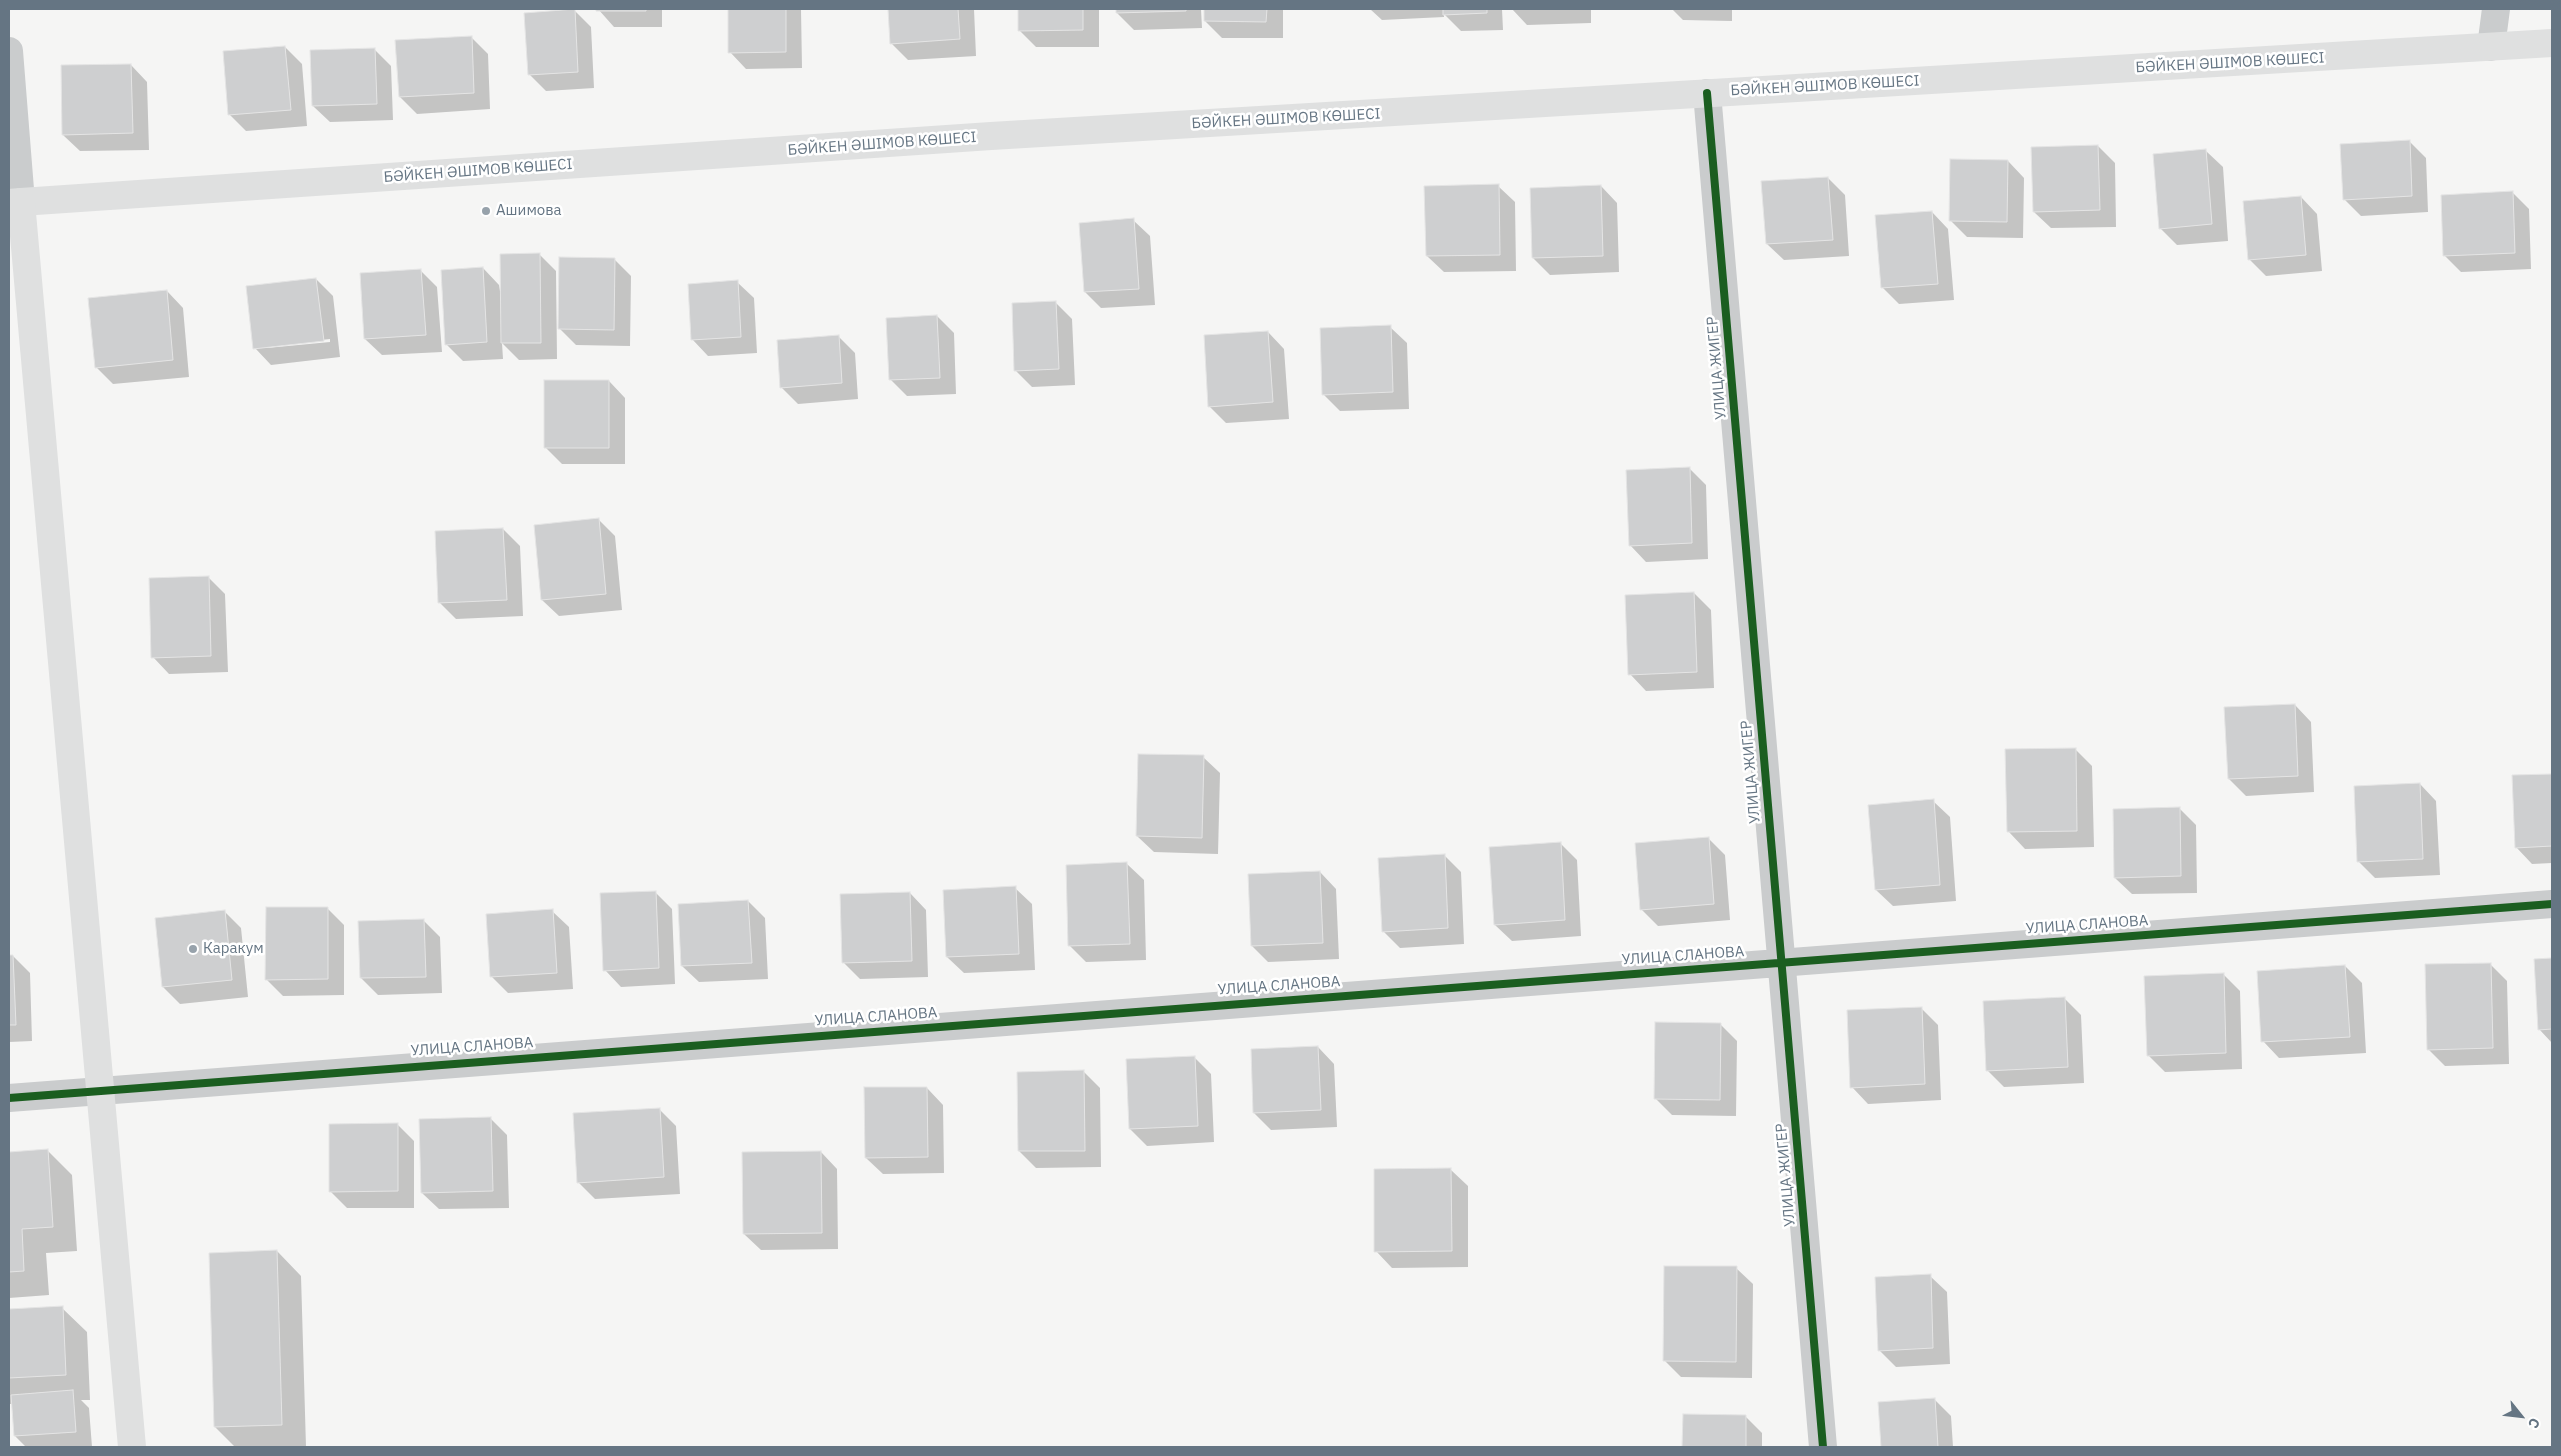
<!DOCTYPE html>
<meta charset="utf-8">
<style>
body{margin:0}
#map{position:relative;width:2561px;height:1456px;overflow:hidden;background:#f5f5f4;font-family:"IBM Plex Sans",sans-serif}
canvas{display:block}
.frame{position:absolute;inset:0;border:10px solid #657583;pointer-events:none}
.north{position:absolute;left:2496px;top:1391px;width:50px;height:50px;-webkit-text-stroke:4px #fff;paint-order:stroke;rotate:119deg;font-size:14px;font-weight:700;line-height:20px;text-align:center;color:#657583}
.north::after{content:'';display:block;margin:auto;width:18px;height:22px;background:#657583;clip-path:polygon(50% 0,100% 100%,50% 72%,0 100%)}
</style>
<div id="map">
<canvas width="2561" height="1456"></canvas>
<div class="frame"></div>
<div class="north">С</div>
</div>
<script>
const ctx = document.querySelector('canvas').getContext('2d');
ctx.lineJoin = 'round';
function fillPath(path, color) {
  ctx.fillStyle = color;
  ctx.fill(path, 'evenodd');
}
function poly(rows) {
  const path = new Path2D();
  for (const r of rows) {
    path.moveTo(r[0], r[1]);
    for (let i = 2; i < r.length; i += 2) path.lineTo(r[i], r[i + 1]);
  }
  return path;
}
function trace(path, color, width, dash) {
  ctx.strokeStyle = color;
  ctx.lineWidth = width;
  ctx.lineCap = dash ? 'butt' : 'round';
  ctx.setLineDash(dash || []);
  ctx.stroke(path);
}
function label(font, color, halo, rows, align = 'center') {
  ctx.font = font + ' "IBM Plex Sans",sans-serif';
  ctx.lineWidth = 5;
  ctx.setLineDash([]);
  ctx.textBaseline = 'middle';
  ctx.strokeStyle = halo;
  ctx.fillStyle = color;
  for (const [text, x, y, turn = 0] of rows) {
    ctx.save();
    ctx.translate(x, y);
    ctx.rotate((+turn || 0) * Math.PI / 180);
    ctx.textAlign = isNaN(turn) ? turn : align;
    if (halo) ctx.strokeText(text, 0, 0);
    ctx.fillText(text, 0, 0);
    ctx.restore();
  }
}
fillPath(poly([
 [598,9,662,9,662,27,614,27],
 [729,9,801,9,802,68,746,69,730,52],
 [890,9,974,9,976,56,908,60,891,43],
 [1019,9,1099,9,1099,47,1036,47,1019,30],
 [1117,9,1201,9,1202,28,1134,30,1117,13],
 [1205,9,1283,9,1283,38,1222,38,1205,21],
 [1370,9,1502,9,1503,30,1461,31,1444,14,1444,17,1382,20],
 [1512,9,1591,9,1591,23,1527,25],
 [1672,9,1732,9,1732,21,1683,20],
 [575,11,591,27,594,88,546,91,529,74],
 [471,37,488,54,490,109,417,114,400,97],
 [285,47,302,64,307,126,246,131,229,114],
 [374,49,391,66,393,120,330,122,313,106],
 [131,65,147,82,149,150,80,151,63,135],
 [2409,141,2426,158,2428,212,2361,216,2344,199],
 [2098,146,2115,163,2116,227,2051,228,2034,212],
 [2206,151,2223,167,2228,241,2177,245,2160,228],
 [2008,161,2024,178,2023,238,1967,237,1950,220],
 [1828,178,1845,195,1849,256,1784,260,1767,244],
 [1498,186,1515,202,1516,271,1444,272,1427,256],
 [1601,186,1617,203,1619,272,1550,275,1533,258],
 [2513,193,2529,209,2531,269,2461,272,2444,255],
 [2301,197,2317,214,2322,271,2266,276,2249,259],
 [1932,212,1948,229,1954,300,1899,304,1882,287],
 [1133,220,1150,236,1155,305,1101,308,1085,292],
 [540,255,556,271,557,359,519,360,502,343,503,359,463,361,446,344,483,268,499,285,500,291,502,291],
 [614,259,631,276,630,346,576,345,560,329],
 [421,271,437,287,442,352,382,355,365,339],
 [316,279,333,296,340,357,271,365,255,348],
 [330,339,330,342,267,348,267,346],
 [737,282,754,298,757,353,708,356,692,339],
 [167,291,183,308,189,377,113,384,96,367],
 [1056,303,1072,319,1075,385,1032,387,1015,370],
 [937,316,954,333,956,394,907,396,890,379],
 [1390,327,1407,343,1409,409,1340,411,1323,394],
 [1268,332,1284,349,1289,419,1226,423,1209,406],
 [838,336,855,353,858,399,798,404,782,388],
 [609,381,625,398,625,464,562,464,545,447],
 [1689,468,1706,485,1708,559,1646,562,1630,545],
 [599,520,615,536,622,610,559,616,542,600],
 [503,529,520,546,523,616,456,619,439,602],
 [208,577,225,594,228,672,169,674,153,657],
 [1694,593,1711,610,1714,688,1646,691,1630,674],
 [2295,705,2311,722,2314,792,2246,796,2229,779,2226,708],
 [2075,749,2092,766,2094,847,2025,849,2009,832],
 [1203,757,1220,773,1218,854,1154,852,1137,836],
 [2552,775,2552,863,2532,864,2516,847,2513,776],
 [2420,784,2436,801,2440,875,2375,878,2358,861],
 [1933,801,1950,817,1956,901,1893,906,1876,890],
 [2179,808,2196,825,2197,893,2132,894,2115,878],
 [1709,839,1725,855,1730,920,1658,926,1641,909],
 [1560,843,1577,860,1581,936,1512,941,1495,925],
 [1444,855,1461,872,1464,944,1400,948,1383,931],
 [1127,864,1144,880,1146,960,1086,962,1069,945],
 [1320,872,1336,889,1339,959,1268,962,1252,946],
 [1015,888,1032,904,1035,970,964,973,947,957],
 [655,892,672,909,675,984,621,987,605,970],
 [910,893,926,910,928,977,860,979,843,962],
 [748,901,765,918,768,979,699,982,682,966],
 [327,908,344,925,344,995,283,996,266,979],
 [224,911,241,928,248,997,180,1004,163,987],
 [552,911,569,927,573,989,508,993,491,976],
 [423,920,440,937,442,993,378,995,361,978],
 [9,956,13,956,30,973,32,1041,9,1042],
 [2552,959,2552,1043,2539,1029,2536,960],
 [2490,964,2507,981,2509,1064,2445,1066,2428,1049],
 [2345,966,2362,983,2366,1053,2279,1058,2263,1041],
 [2224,975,2240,991,2242,1069,2165,1072,2148,1055],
 [2064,998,2081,1015,2084,1083,2004,1087,1987,1070],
 [1921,1008,1938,1025,1941,1100,1868,1104,1852,1087],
 [1720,1024,1737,1041,1736,1116,1672,1115,1655,1098],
 [1318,1047,1334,1064,1337,1127,1271,1130,1254,1113],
 [1194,1057,1211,1074,1214,1142,1147,1146,1130,1129],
 [1084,1072,1100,1088,1101,1167,1036,1168,1019,1151],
 [927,1088,943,1105,944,1173,883,1174,866,1158],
 [659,1109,676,1126,680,1194,595,1199,578,1182],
 [490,1118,507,1135,509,1208,439,1209,422,1193],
 [398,1125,414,1141,414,1208,347,1208,330,1191],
 [47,1150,72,1175,77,1251,46,1253,49,1295,9,1298,9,1153],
 [821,1152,837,1169,838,1249,761,1250,744,1234],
 [1451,1170,1468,1186,1468,1267,1392,1268,1376,1251],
 [277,1251,301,1276,306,1447,235,1447,215,1427],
 [1736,1268,1753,1284,1752,1378,1681,1377,1664,1360],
 [1930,1276,1947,1292,1950,1364,1896,1367,1879,1350],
 [62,1308,87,1332,90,1400,81,1400,89,1408,92,1447,26,1447,15,1436,13,1404,9,1404,9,1310],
 [1934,1399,1951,1416,1953,1447,1882,1447,1880,1403],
 [1684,1416,1745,1416,1762,1433,1762,1447,1683,1447]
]), '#0003');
const building = poly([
 [575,9,578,72,528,75,524,13,575,9],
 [596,9,646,9,646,11,596,11,596,9],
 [728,9,786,9,786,52,728,53,728,9],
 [888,9,958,9,960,39,890,44,888,9],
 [1018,9,1083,9,1083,30,1018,31,1018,9],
 [1116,9,1186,9,1186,11,1116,13,1116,9],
 [1204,9,1267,9,1266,22,1204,21,1204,9],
 [1443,9,1487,9,1487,13,1443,15,1443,9],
 [472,36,474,93,399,97,395,40,472,36],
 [285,46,291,110,228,115,223,51,285,46],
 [375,48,377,104,312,106,310,50,375,48],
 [131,64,133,133,62,135,61,65,131,64],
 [2410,140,2412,196,2343,200,2340,144,2410,140],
 [2098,145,2100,210,2033,212,2031,147,2098,145],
 [2206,149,2212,224,2159,229,2153,154,2206,149],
 [1950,159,2008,160,2007,222,1949,221,1950,159],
 [1828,177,1833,240,1766,244,1761,181,1828,177],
 [1499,184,1500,255,1426,256,1424,186,1499,184],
 [1601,185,1603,256,1532,258,1530,188,1601,185],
 [2513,191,2515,253,2443,256,2441,195,2513,191],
 [2301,196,2306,255,2248,260,2243,201,2301,196],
 [1932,211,1938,284,1881,288,1875,215,1932,211],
 [1134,218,1139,289,1084,292,1079,223,1134,218],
 [540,253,541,343,501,343,500,254,540,253],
 [559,257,615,258,614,330,558,329,559,257],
 [483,267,487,342,445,345,441,270,483,267],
 [421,269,426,335,364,339,360,273,421,269],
 [316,278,324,341,253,349,246,286,316,278],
 [738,280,741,337,691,340,688,284,738,280],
 [167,290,173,360,95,368,88,298,167,290],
 [1056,301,1059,369,1014,371,1012,303,1056,301],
 [937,315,940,378,889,380,886,318,937,315],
 [1391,325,1393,392,1322,395,1320,328,1391,325],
 [1268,331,1273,402,1208,407,1204,335,1268,331],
 [839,335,842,383,780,388,777,340,839,335],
 [544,380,609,380,609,448,544,448,544,380],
 [1690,467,1692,543,1629,546,1626,470,1690,467],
 [599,518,606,594,541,600,534,525,599,518],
 [503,528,507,600,438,603,435,531,503,528],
 [209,576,211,656,151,658,149,578,209,576],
 [1694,592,1697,672,1628,675,1625,595,1694,592],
 [2295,704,2298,776,2228,779,2224,707,2295,704],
 [2076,748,2077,831,2007,832,2005,749,2076,748],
 [1138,754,1204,755,1202,838,1136,836,1138,754],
 [2552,774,2552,846,2515,848,2512,775,2552,774],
 [2420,783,2423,859,2357,862,2354,786,2420,783],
 [1934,799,1940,885,1875,890,1868,805,1934,799],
 [2180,807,2181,876,2114,878,2113,809,2180,807],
 [1709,837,1714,904,1640,910,1635,843,1709,837],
 [1561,842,1565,920,1494,925,1489,847,1561,842],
 [1445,854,1448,928,1382,932,1378,858,1445,854],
 [1127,862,1130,944,1068,946,1066,865,1127,862],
 [1320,871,1323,943,1251,946,1248,874,1320,871],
 [1016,886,1019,954,946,957,943,890,1016,886],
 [656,891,659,968,603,971,600,893,656,891],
 [910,892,912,961,842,963,840,894,910,892],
 [748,900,752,963,681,966,678,904,748,900],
 [266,907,328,907,328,979,265,980,266,907],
 [553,909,557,973,490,977,486,914,553,909],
 [225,910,232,980,162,987,155,918,225,910],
 [424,919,426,977,360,978,358,921,424,919],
 [9,955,13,955,16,1025,9,1025,9,955],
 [2552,958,2552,1029,2538,1030,2534,959,2552,958],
 [2491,963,2493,1048,2427,1050,2425,964,2491,963],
 [2345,965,2350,1037,2261,1042,2257,971,2345,965],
 [2224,973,2226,1053,2147,1056,2144,976,2224,973],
 [2065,997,2068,1067,1986,1071,1983,1001,2065,997],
 [1922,1007,1925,1084,1850,1088,1847,1010,1922,1007],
 [1655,1022,1721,1023,1720,1100,1654,1099,1655,1022],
 [1318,1046,1321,1110,1253,1113,1251,1049,1318,1046],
 [1195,1056,1198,1126,1129,1129,1126,1059,1195,1056],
 [1084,1070,1085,1151,1018,1151,1017,1072,1084,1070],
 [864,1087,927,1087,928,1157,865,1158,864,1087],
 [660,1108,664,1177,577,1183,573,1113,660,1108],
 [491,1117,493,1191,421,1193,419,1119,491,1117],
 [398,1123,398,1191,329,1192,329,1124,398,1123],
 [48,1149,53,1227,22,1229,24,1271,9,1272,9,1152,48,1149],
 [821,1151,822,1233,743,1234,742,1152,821,1151],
 [1451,1168,1452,1251,1374,1252,1374,1169,1451,1168],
 [277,1250,282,1425,214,1427,209,1253,277,1250],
 [1664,1266,1737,1266,1736,1362,1663,1361,1664,1266],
 [1931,1274,1933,1348,1878,1351,1875,1277,1931,1274],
 [63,1306,66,1375,9,1378,9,1309,63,1306],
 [73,1390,76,1432,14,1436,11,1395,73,1390],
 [1935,1398,1938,1447,1881,1447,1878,1402,1935,1398],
 [1683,1414,1746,1415,1746,1447,1682,1447,1683,1414]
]);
fillPath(building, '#cecfd0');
trace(building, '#e4e4e4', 1);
trace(poly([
 [2491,47,2496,9],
 [9,51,21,202],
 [1707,93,1823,1447],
 [9,1098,2552,904]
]), '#cacccd', 28);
trace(poly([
 [21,202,991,136,2552,43]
]), '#dfe0e0', 28);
trace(poly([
 [9,203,21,202,132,1447]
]), '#dfe0e0', 28);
trace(poly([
 [1707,93,1823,1447],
 [9,1098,2552,904]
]), '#1b5e20', 8);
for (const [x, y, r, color] of [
 [486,211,5,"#97a2ab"],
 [193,949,5,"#97a2ab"]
]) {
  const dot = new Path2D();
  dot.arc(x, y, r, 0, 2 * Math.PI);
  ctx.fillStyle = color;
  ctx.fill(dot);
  trace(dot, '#fff', 2);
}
label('15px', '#657583', '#fff', [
 ["БӘЙКЕН ӘШІМОВ КӨШЕСІ",2230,63,-3],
 ["БӘЙКЕН ӘШІМОВ КӨШЕСІ",1825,86,-3],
 ["БӘЙКЕН ӘШІМОВ КӨШЕСІ",1286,119,-3],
 ["БӘЙКЕН ӘШІМОВ КӨШЕСІ",882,144,-4],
 ["БӘЙКЕН ӘШІМОВ КӨШЕСІ",478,171,-4],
 ["УЛИЦА ЖИГЕР",1717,368,-95],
 ["УЛИЦА ЖИГЕР",1751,772,-95],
 ["УЛИЦА СЛАНОВА",2087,925,-4],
 ["УЛИЦА СЛАНОВА",1683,956,-4],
 ["УЛИЦА СЛАНОВА",1279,986,-4],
 ["УЛИЦА СЛАНОВА",876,1017,-4],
 ["УЛИЦА СЛАНОВА",472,1047,-4],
 ["УЛИЦА ЖИГЕР",1786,1175,-95]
]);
label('15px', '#657583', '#fff', [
 ["Ашимова",496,211],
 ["Каракум",203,949]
], 'left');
</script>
